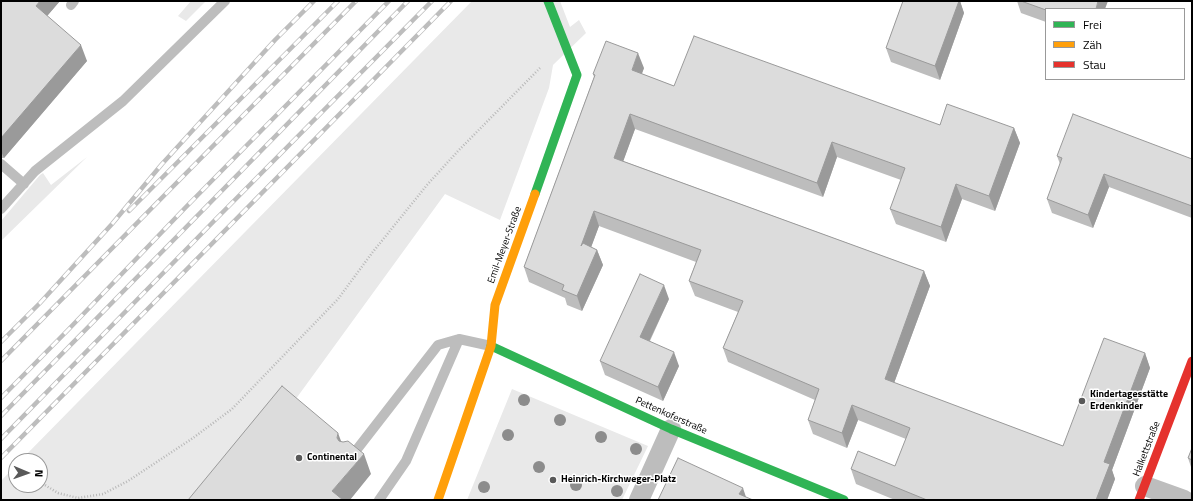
<!DOCTYPE html>
<meta charset="utf-8">
<style>
body{margin:0}
#map{position:relative;width:1193px;height:501px;overflow:hidden;background:#fff;font-family:"Titillium Web",sans-serif}
canvas{display:block}
.frame{position:absolute;inset:0;border:2px solid #000;pointer-events:none}
.legend{position:absolute;left:1045px;top:8px;width:140px;height:72px;box-sizing:border-box;background:#fff;border:1px solid #999;margin:0;padding:5px 7px;list-style:none;font-size:12px;color:#000}
.legend li{display:flex;align-items:center;gap:8px;height:20px}
.legend b{width:20px;border:1px solid #999}
.north{position:absolute;left:8px;top:453px;width:40px;height:40px;box-sizing:border-box;background:#fff;border:1px solid #999;border-radius:50%;rotate:92deg;font-size:11px;font-weight:700;line-height:16px;text-align:center;color:#000}
.north::after{content:'';display:block;margin:auto;width:14px;height:18px;background:#595959;clip-path:polygon(50% 0,100% 100%,50% 72%,0 100%)}
</style>
<div id="map">
<canvas width="1193" height="501"></canvas>
<div class="frame"></div>
<ul class="legend">
<li><b style="height:5px;background:#30b455"></b>Frei</li>
<li><b style="height:5px;background:#ff9f0a"></b>Zäh</li>
<li><b style="height:5px;background:#e5322d"></b>Stau</li>
</ul>
<div class="north">N</div>
</div>
<script>
const ctx = document.querySelector('canvas').getContext('2d');
ctx.lineJoin = 'round';
function fillPath(path, color) {
  ctx.fillStyle = color;
  ctx.fill(path, 'evenodd');
}
function poly(rows) {
  const path = new Path2D();
  for (const r of rows) {
    path.moveTo(r[0], r[1]);
    for (let i = 2; i < r.length; i += 2) path.lineTo(r[i], r[i + 1]);
  }
  return path;
}
function trace(path, color, width, dash) {
  ctx.strokeStyle = color;
  ctx.lineWidth = width;
  ctx.lineCap = dash ? 'butt' : 'round';
  ctx.setLineDash(dash || []);
  ctx.stroke(path);
}
function label(font, color, halo, rows, align = 'center') {
  ctx.font = font + ' "Titillium Web",sans-serif';
  ctx.lineWidth = 3;
  ctx.setLineDash([]);
  ctx.textBaseline = 'middle';
  ctx.strokeStyle = halo;
  ctx.fillStyle = color;
  for (const [text, x, y, turn = 0] of rows) {
    ctx.save();
    ctx.translate(x, y);
    ctx.rotate((+turn || 0) * Math.PI / 180);
    ctx.textAlign = isNaN(turn) ? turn : align;
    if (halo) ctx.strokeText(text, 0, 0);
    ctx.fillText(text, 0, 0);
    ctx.restore();
  }
}
fillPath(poly([
 [191,1,206,1,186,21,178,16],
 [472,1,560,1,570,27,579,20,586,33,553,65,549,88,500,220,445,194,290,407,213,500,1,500,1,481,16,465,16,485,40,485,40,461,20,461],
 [87,157,1,241,1,221,40,175,43,173,51,185],
 [512,389,648,446,622,500,467,500]
]), '#e9e9e9');
trace(poly([
 [40,482,58,493,78,498,103,494,128,481,193,438,232,409,338,299,372,253,427,185,458,151,540,68]
]), '#b8b8b8', 2.5, [1, 2]);
trace(poly([
 [71,5,74,1],
 [1,164,24,184],
 [1,209,35,171,123,101,225,1],
 [351,457,438,345,459,339,491,346],
 [379,500,406,461,459,339]
]), '#bdbdbd', 10);
trace(poly([
 [1145,486,1184,500],
 [639,500,671,429]
]), '#bdbdbd', 20);
trace(poly([
 [535,194,577,75,548,1],
 [491,346,671,429,844,500]
]), '#30b455', 9);
trace(poly([
 [438,500,491,346,495,305,535,194]
]), '#ff9f0a', 9);
trace(poly([
 [1139,500,1192,361]
]), '#e5322d', 9);
const rail = poly([
 [129,211,338,1],
 [1,342,40,303,112,224,162,164,275,40,314,1],
 [1,361,356,1],
 [1,398,67,331,186,207,389,1],
 [1,416,408,1],
 [1,439,214,221,432,1],
 [1,458,451,1]
]);
trace(rail, '#bdbdbd', 4.5);
trace(rail, '#fff', 3, [9]);
ctx.fillStyle = '#8c8c8c';
for (const [x, y] of [
 [524,400],
 [560,420],
 [508,435],
 [601,437],
 [636,449],
 [539,467],
 [576,485],
 [484,487],
 [617,491]
]) {
  ctx.beginPath();
  ctx.arc(x, y, 6, 0, 2 * Math.PI);
  ctx.fill();
}
fillPath(poly([
 [1,1,60,1,47,16,87,61,4,158,1,158],
 [903,1,960,1,964,13,940,80,891,62,886,48],
 [1017,1,1108,1,1046,9,1046,22,1021,13],
 [644,68,642,74,674,86,940,125,1014,128,1020,143,995,211,962,199,946,242,896,224,890,209,901,180,837,157,823,197,635,129,623,161,924,271,930,286,894,383,1063,446,1145,353,1150,368,1112,470,1115,479,1107,500,895,500,856,484,851,469,895,466,906,439,858,420,847,448,813,434,808,420,815,400,728,362,723,348,738,312,695,296,689,281,696,262,599,226,591,247,597,250,603,265,582,311,567,305,565,298,529,282,524,267,594,77,593,74],
 [1057,156,1192,159,1192,218,1109,187,1093,228,1052,213,1047,199,1060,164],
 [669,299,650,341,679,366,663,401,605,375,600,361],
 [1192,448,1192,470,1188,458]
]), '#bdbdbd');
fillPath(poly([
 [40,1,60,1,42,22,36,6],
 [959,1,960,1,964,13,940,80,935,66],
 [1098,1,1108,1,1105,9,1096,9],
 [81,45,87,61,4,158,1,151,1,138],
 [638,53,644,68,637,85,632,70],
 [630,114,635,129,619,173,614,158],
 [1014,128,1020,143,995,211,989,196],
 [832,142,837,157,823,197,817,183],
 [1104,174,1109,187,1093,228,1088,215],
 [956,184,962,199,946,242,941,227],
 [594,211,599,226,586,261,581,246],
 [597,250,603,265,582,311,577,296],
 [924,271,930,286,890,394,885,379],
 [664,285,669,299,645,350,640,337],
 [674,352,679,366,663,401,658,387],
 [1145,353,1150,368,1112,470,1115,479,1107,500,1096,500,1104,462],
 [852,405,858,420,847,448,842,433],
 [338,433,346,454,337,438],
 [364,454,371,474,350,500,335,500,332,491],
 [743,488,747,500,739,494]
]), '#9a9a9a');
const building = poly([
 [1,1,40,1,36,6,81,45,1,138,1,1],
 [903,1,959,1,935,66,886,48,903,1],
 [1021,1,1098,1,1096,9,1046,9,1046,10,1021,1],
 [694,36,940,125,947,104,1014,128,989,196,956,184,941,227,890,209,905,168,832,142,817,183,630,114,614,158,924,271,885,379,1063,446,1104,338,1145,353,1104,462,1110,464,1096,500,927,500,851,469,858,451,895,466,910,428,852,405,842,433,808,420,819,389,723,348,743,301,689,281,701,250,594,211,581,246,583,243,597,250,577,296,562,290,564,285,524,267,595,75,593,74,606,41,638,53,632,70,674,86,694,36],
 [1073,114,1192,159,1192,206,1104,174,1088,215,1047,199,1062,158,1057,156,1073,114],
 [640,274,664,285,640,337,674,352,658,387,600,361,640,274],
 [282,386,338,433,337,438,339,441,343,442,348,441,364,454,332,491,343,500,188,500,282,386],
 [1192,448,1192,460,1188,458,1192,448],
 [678,458,743,488,739,494,753,500,658,500,678,458]
]);
fillPath(building, '#dcdcdc');
trace(building, '#9a9a9a', 1);
for (const [x, y, r, color] of [
 [1082,401,4,"#595959"],
 [299,458,4,"#595959"],
 [553,480,4,"#595959"]
]) {
  const dot = new Path2D();
  dot.arc(x, y, r, 0, 2 * Math.PI);
  ctx.fillStyle = color;
  ctx.fill(dot);
  trace(dot, '#fff', 1.5);
}
label('10px', '#000', '#fff', [
 ["Emil-Meyer-Straße",505,245,-70],
 ["Pettenkoferstraße",671,416,24],
 ["Halkettstraße",1147,449,-69]
]);
label('bold 10px', '#000', '#fff', [
 ["Kindertagesstätte",1090,395],
 ["Erdenkinder",1090,407],
 ["Continental",307,458],
 ["Heinrich-Kirchweger-Platz",561,480]
], 'left');
</script>
